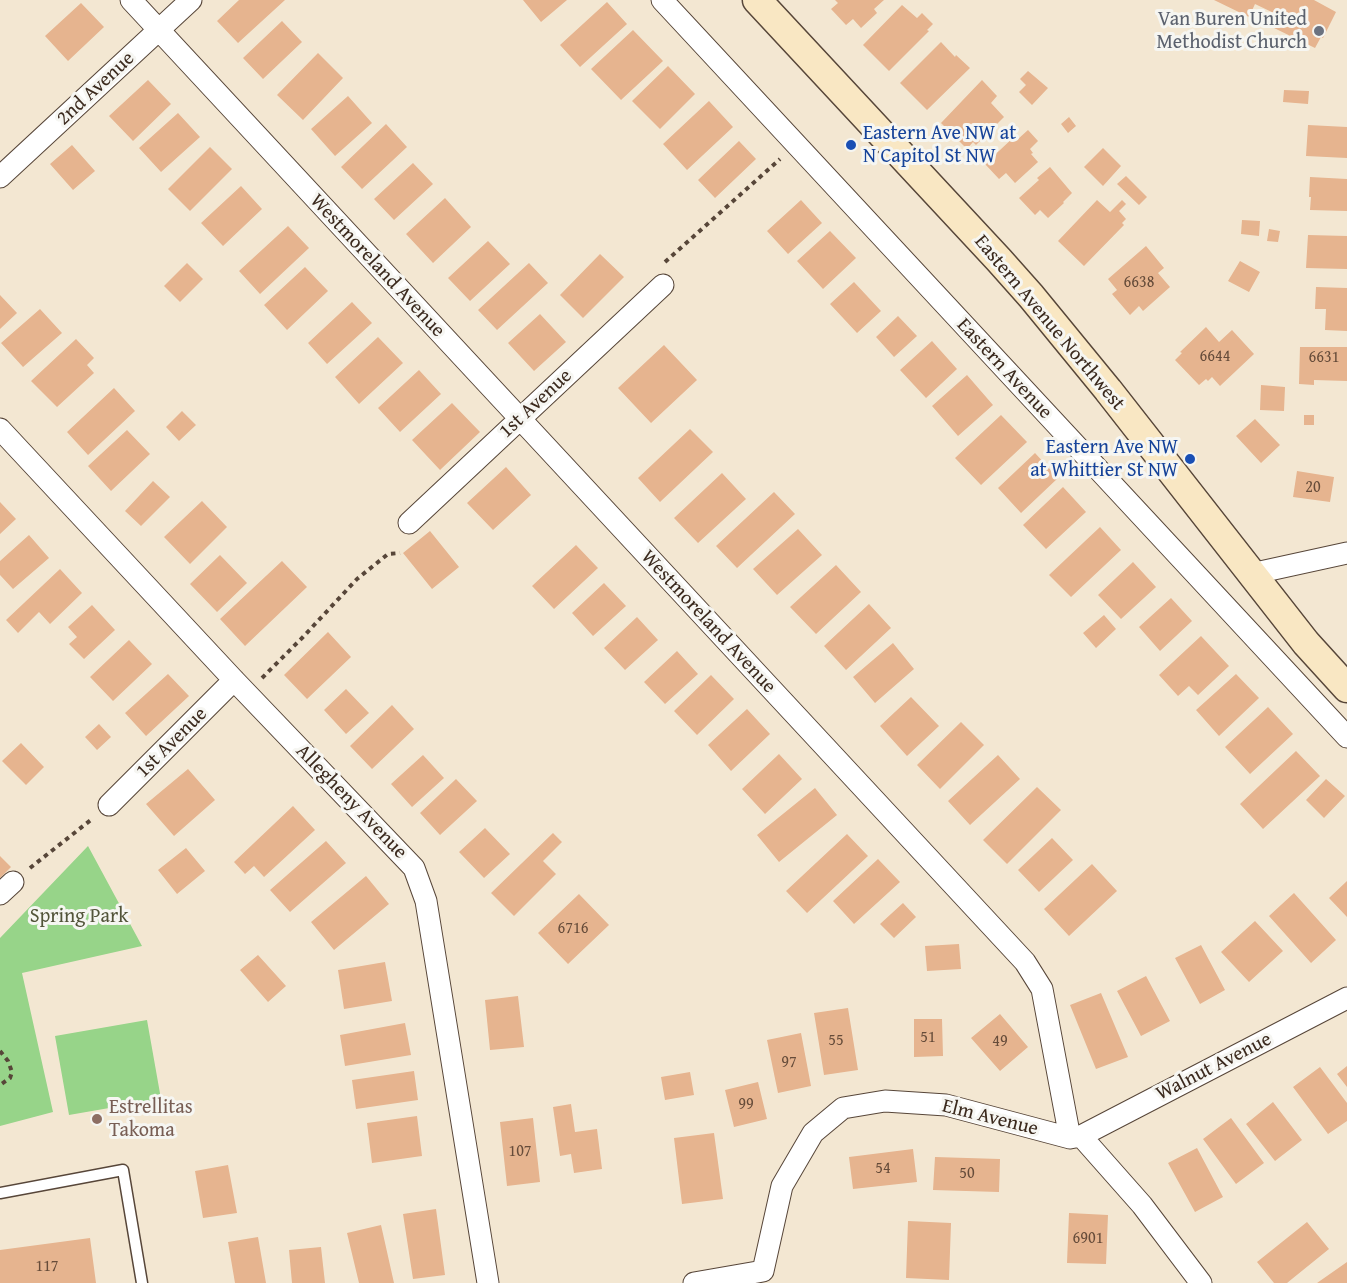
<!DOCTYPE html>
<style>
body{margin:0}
canvas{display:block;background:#f3e7d2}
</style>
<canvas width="1347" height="1283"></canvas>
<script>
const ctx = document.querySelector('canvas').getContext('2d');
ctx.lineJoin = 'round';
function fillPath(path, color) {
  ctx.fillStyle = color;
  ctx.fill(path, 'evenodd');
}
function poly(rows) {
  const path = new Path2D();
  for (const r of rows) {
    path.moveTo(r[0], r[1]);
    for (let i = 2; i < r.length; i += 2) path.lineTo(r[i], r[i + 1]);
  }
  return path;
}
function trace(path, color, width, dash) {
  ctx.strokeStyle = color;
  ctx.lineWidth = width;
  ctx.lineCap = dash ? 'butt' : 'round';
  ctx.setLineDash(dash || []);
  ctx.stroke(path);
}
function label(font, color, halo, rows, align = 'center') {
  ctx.font = font + ' "Gentium Book Plus",serif';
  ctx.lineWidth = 6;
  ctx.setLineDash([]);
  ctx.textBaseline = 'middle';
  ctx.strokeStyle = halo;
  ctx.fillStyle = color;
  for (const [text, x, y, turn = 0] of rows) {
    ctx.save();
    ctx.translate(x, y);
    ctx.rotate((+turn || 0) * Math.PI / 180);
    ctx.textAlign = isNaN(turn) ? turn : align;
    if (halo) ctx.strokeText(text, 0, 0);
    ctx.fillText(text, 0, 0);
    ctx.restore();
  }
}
fillPath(poly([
 [88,846,142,946,22,973,53,1112,0,1126,0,938],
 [147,1020,161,1099,69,1115,55,1036]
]), '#97d489');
fillPath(poly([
 [239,0,285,0,238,43,217,21],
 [523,0,567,0,541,22],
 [835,0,884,0,874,9,877,13,861,28,853,19,846,25,831,9,838,3],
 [1214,0,1314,0,1336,12,1323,38,1321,37,1315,48,1272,27,1278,15,1255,4,1249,17],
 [607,2,627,24,580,67,560,45],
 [81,3,104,27,68,61,45,36],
 [902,5,917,18,922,13,933,24,927,30,929,31,889,71,863,45],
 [282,21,302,42,263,79,243,58],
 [633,30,663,61,621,100,591,69],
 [941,42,955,57,956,55,970,68,927,110,900,83],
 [318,53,343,78,303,120,277,95],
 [668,66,695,94,660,129,632,101],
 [1028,71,1048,88,1032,105,1019,92,1026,85,1020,79],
 [148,80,171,104,133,141,109,116],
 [982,80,997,96,991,103,1004,117,976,145,973,142,967,149,941,123],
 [1284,90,1309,91,1308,104,1283,102],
 [348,96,372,123,335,156,311,129],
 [709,101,733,127,687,170,663,144],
 [178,113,200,137,161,172,139,148],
 [1069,117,1076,126,1068,133,1061,124],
 [386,124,407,147,362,189,341,167],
 [1308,125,1347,127,1347,158,1306,156],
 [1028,130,1038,141,1030,149,1033,153,1031,154,1038,162,1015,183,1006,173,999,179,985,164,1015,136,1018,139],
 [739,141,756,159,715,198,698,180],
 [72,145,95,171,73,190,50,164],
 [210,147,232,169,190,211,168,189],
 [1103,148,1121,166,1103,186,1084,167],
 [413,163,433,184,394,220,374,199],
 [1050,167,1072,193,1063,202,1064,203,1048,218,1040,210,1035,215,1019,198,1039,180,1037,178],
 [1126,176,1147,197,1139,205,1117,184],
 [1310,177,1347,179,1347,211,1310,210,1311,197,1309,197],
 [241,186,262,209,223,246,201,223],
 [445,198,471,227,433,263,406,234],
 [801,200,822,223,788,254,767,231],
 [1097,200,1110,212,1122,200,1126,204,1119,211,1126,219,1122,223,1124,225,1084,266,1058,241],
 [1242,220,1260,221,1259,236,1241,234],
 [288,226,309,248,260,294,239,271],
 [1269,229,1280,231,1278,242,1267,241],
 [830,231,856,258,823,289,797,261],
 [1308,235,1347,236,1347,269,1306,268],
 [488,241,510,264,470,301,448,278],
 [1146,246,1164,268,1158,273,1170,287,1143,311,1139,306,1130,315,1112,294,1117,290,1108,279],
 [600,254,624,277,583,318,560,295],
 [1240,261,1260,272,1249,292,1228,281],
 [187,263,203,279,180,302,164,286],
 [529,263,548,283,497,330,478,310],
 [305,267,328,291,287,330,264,305],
 [854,282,881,311,857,333,830,304],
 [1316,287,1347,288,1347,331,1325,330,1326,309,1315,309],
 [0,295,17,313,0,329],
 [352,302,372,323,327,364,308,343],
 [40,309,62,333,23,367,1,343],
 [540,314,566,342,534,371,508,343],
 [898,316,917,336,894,357,876,337],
 [1206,327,1219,342,1232,330,1254,354,1220,386,1212,377,1208,381,1206,379,1199,385,1175,360,1182,353,1180,352],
 [378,337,403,363,359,404,335,377],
 [76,339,94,358,87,365,94,373,57,407,31,381],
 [932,341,957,369,926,398,900,370],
 [664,345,697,380,651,423,618,388],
 [1300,347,1347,347,1347,381,1314,380,1314,385,1299,384],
 [419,370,441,394,400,432,378,408],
 [967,375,993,405,958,436,932,406],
 [1261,385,1285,387,1284,411,1260,410],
 [114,388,135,411,88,455,67,432],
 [452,403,480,432,440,470,412,440],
 [182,411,196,425,179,441,166,427],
 [1001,415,1027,442,981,485,955,458],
 [1304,415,1314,415,1314,425,1304,425],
 [1255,419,1280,445,1261,463,1236,436],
 [690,429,713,452,660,502,638,478],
 [127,430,150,454,111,491,88,466],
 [1035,453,1058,478,1021,513,998,488],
 [506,467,531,495,493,530,467,503],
 [1297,471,1334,477,1330,502,1293,497],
 [722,473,746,499,698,543,674,518],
 [153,481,170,497,141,526,125,511],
 [1063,487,1086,512,1046,549,1023,525],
 [774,492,795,514,737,568,716,546],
 [202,501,227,527,190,564,164,537],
 [0,502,16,519,0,534],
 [1100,527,1121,550,1071,597,1049,575],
 [798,529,822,555,777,595,753,569],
 [430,531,459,567,432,589,403,553],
 [29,535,49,558,13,589,0,575,0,561],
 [576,545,598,568,554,609,532,586],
 [220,555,247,583,217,612,190,584],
 [282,561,307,587,245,646,220,619],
 [1133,562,1156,587,1121,619,1098,595],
 [836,565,861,592,816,634,790,607],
 [60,569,82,593,50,624,39,612,18,633,6,620],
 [604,583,626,606,593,636,572,613],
 [1171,598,1192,621,1160,651,1139,627],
 [869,604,891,628,846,670,824,646],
 [92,605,115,630,84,659,69,644,77,637,68,627],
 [1104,615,1116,629,1096,648,1083,633],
 [637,617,658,640,625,670,604,648],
 [328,632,351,657,307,699,284,675],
 [1201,636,1229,666,1198,695,1189,686,1178,696,1159,675],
 [129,640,152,664,113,701,90,677],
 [893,643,914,669,875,703,853,677],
 [677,651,698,674,665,704,644,682],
 [168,674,189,696,146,736,125,713],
 [1236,674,1259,698,1219,736,1196,710],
 [711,675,734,699,697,735,674,711],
 [346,689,369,713,346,734,324,710],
 [911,697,939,726,907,756,880,726],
 [392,705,414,729,372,769,350,746],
 [1268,707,1293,734,1250,774,1225,747],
 [747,709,770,734,731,771,708,745],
 [961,722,984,745,940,789,917,765],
 [99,724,111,737,97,750,85,737],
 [21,743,44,767,26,785,2,761],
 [1296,751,1320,776,1263,829,1240,804],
 [779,754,802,779,765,814,742,789],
 [423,755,444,778,412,807,391,784],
 [998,755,1020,779,970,825,948,801],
 [188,769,215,800,174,836,146,804],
 [456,779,477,801,440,835,420,813],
 [1326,779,1345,796,1324,818,1306,800],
 [1037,787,1061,810,1007,864,983,840],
 [815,788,837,815,779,862,757,835],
 [293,806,315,830,264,877,254,866,245,874,234,862],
 [485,828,510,854,484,878,459,852],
 [553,833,562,842,543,861,556,874,514,916,491,893],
 [847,834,868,856,807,913,786,891],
 [1052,838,1073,860,1039,892,1018,870],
 [326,841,346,863,290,912,270,890],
 [186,848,205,871,177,894,158,870],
 [0,856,11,867,0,878],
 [878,859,900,882,854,924,833,901],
 [1092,864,1117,891,1069,936,1044,909],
 [366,876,389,904,334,950,311,922],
 [1347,881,1347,917,1329,898],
 [1294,893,1336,940,1311,963,1269,916],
 [579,894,609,925,568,964,538,933],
 [903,903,916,917,894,938,880,924],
 [1255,921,1283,951,1249,982,1221,952],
 [959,944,961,969,927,971,925,946],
 [1201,945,1225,990,1200,1004,1175,958],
 [258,955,286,986,268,1002,240,970],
 [385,962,392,1001,344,1009,338,970],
 [1146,976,1170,1021,1141,1036,1117,991],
 [1101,993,1128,1057,1096,1069,1070,1005],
 [518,996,524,1047,490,1050,485,1000],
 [848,1008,858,1070,824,1075,814,1013],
 [1000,1014,1028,1047,1000,1071,971,1038],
 [914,1019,942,1019,943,1056,914,1057],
 [405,1023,411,1055,345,1066,340,1035],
 [801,1033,811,1086,778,1093,767,1040],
 [1347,1066,1347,1087,1337,1074],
 [1320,1067,1347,1103,1347,1121,1328,1134,1293,1087],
 [414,1071,418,1100,356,1109,352,1080],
 [690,1072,694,1095,665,1100,661,1077],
 [758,1082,767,1119,734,1127,725,1090],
 [1273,1102,1302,1140,1275,1161,1246,1124],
 [571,1104,575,1132,597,1129,602,1169,574,1173,571,1154,560,1156,553,1107],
 [417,1116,422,1156,372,1163,367,1123],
 [533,1118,540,1182,507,1186,500,1122],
 [1231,1118,1264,1163,1236,1184,1203,1139],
 [714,1133,723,1199,682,1204,674,1138],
 [1197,1148,1223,1197,1195,1212,1168,1163],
 [913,1149,917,1182,853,1189,849,1157],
 [935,1157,1000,1159,999,1192,933,1190],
 [228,1165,237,1213,203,1218,195,1171],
 [436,1209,445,1275,413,1279,403,1214],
 [1069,1213,1108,1215,1106,1264,1067,1263],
 [908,1221,951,1223,949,1280,906,1278],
 [1307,1222,1329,1249,1287,1283,1274,1283,1257,1262],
 [381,1225,394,1283,359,1283,347,1233],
 [258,1237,266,1283,235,1283,228,1242],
 [90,1238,96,1283,0,1283,0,1250],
 [321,1247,325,1283,292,1283,289,1250],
 [1347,1262,1347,1283,1317,1283]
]), '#e6b48f');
const lane = poly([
 [0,1193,123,1170,142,1283]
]);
const street = poly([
 [131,0,1025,962,1042,989,1070,1138],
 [662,0,1347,737],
 [0,177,191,0],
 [0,429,234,680,414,868,426,901,488,1283],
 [409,523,663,285],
 [1251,574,1347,553],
 [109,805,234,680],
 [0,894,13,882],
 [1081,1136,1347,998],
 [763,1271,782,1186,813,1133,843,1108,885,1101,946,1105,1070,1138,1081,1136,1142,1205,1201,1283],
 [694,1283,763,1271]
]);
const secondary = poly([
 [757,0,999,260,1031,296,1108,390,1306,643,1347,688]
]);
trace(lane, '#574639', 13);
trace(street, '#574639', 23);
trace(secondary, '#574639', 31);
trace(poly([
 [665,262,780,159],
 [262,678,303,637,357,579,388,554,400,553],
 [30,868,92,819],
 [0,1051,8,1061,12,1072,10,1078,0,1085]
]), '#574639', 4, [4.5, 4.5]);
trace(lane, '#fff', 10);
trace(street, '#fff', 21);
trace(secondary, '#f9e7c3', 28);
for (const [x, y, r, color] of [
 [1319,31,6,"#6b7280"],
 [851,145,6,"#1a4fb4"],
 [1190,459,6,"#1a4fb4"],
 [97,1119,6,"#8d6e63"]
]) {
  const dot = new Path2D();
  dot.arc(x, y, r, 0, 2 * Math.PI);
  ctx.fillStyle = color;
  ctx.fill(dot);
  trace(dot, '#f6f6f2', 2);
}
label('16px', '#664c3a', null, [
 ["6638",1139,283],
 ["6644",1215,357],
 ["6631",1324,358],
 ["20",1313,488],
 ["6716",573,929],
 ["51",928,1038],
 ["55",836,1041],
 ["49",1000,1042],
 ["97",789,1063],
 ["99",746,1105],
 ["107",520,1152],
 ["54",883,1169],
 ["50",967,1174],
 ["6901",1088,1239],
 ["117",47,1267]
]);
label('20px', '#5b616d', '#f6f6f2', [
 ["Van Buren United",1307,20],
 ["Methodist Church",1307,43]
], 'right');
label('20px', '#3b2a1e', '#f6f6f2', [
 ["2nd Avenue",96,89,-43],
 ["Westmoreland Avenue",377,266,47],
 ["Eastern Avenue Northwest",1049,323,50],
 ["Eastern Avenue",1004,369,47],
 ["1st Avenue",536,404,-43],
 ["Westmoreland Avenue",708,622,47],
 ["1st Avenue",172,743,-45],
 ["Allegheny Avenue",351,802,46],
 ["Walnut Avenue",1214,1067,-27],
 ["Elm Avenue",990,1118,14]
]);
label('20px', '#164399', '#f6f6f2', [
 ["Eastern Ave NW at",863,134],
 ["N Capitol St NW",863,157],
 ["Eastern Ave NW",1178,448,"right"],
 ["at Whittier St NW",1178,471,"right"]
], 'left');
label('20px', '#525439', '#f6f6f2', [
 ["Spring Park",79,917]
]);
label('20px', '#785e54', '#f6f6f2', [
 ["Estrellitas",109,1108],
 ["Takoma",109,1131]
], 'left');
</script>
